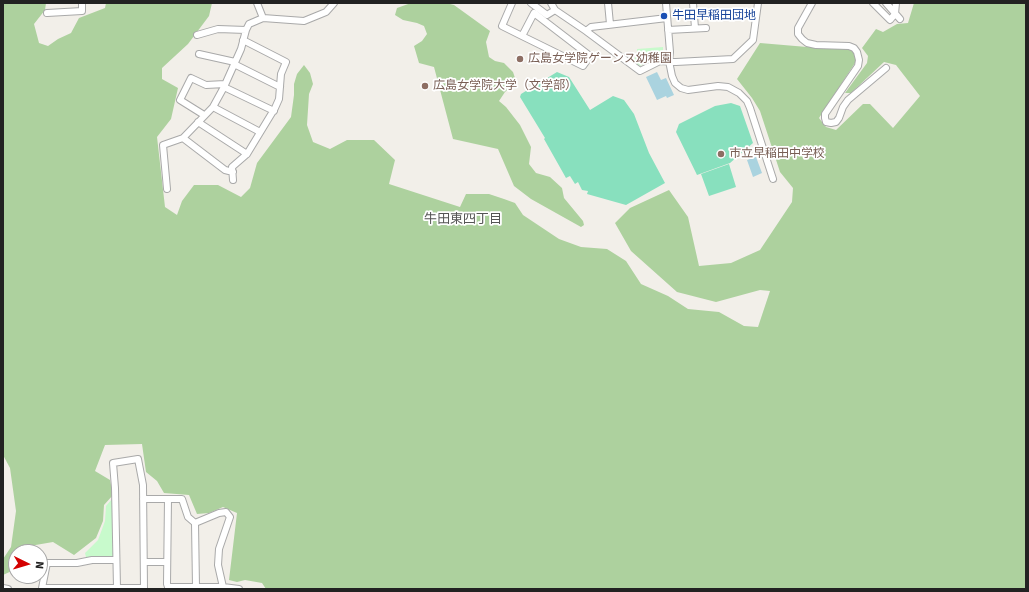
<!DOCTYPE html>
<meta charset="utf-8">
<style>
body{margin:0}
#map{position:relative;width:1029px;height:592px;overflow:hidden;background:#f2efe9;font-family:Signika,sans-serif}
canvas{display:block}
.frame{position:absolute;inset:0;border:4px solid #222;pointer-events:none}
.north{position:absolute;left:8px;top:544px;width:40px;height:40px;box-sizing:border-box;background:#fff;border:1px solid #a7a7a7;border-radius:50%;rotate:95deg;font-size:11px;font-weight:700;line-height:16px;text-align:center;color:#222}
.north::after{content:'';display:block;margin:auto;width:14px;height:18px;background:#d40000;clip-path:polygon(50% 0,100% 100%,50% 72%,0 100%)}
</style>
<div id="map">
<canvas width="1029" height="592"></canvas>
<div class="frame"></div>
<div class="north">N</div>
</div>
<script>
const ctx = document.querySelector('canvas').getContext('2d');
ctx.lineJoin = 'round';
function fillPath(path, color) {
  ctx.fillStyle = color;
  ctx.fill(path, 'evenodd');
}
function poly(rows) {
  const path = new Path2D();
  for (const r of rows) {
    path.moveTo(r[0], r[1]);
    for (let i = 2; i < r.length; i += 2) path.lineTo(r[i], r[i + 1]);
  }
  return path;
}
function trace(path, color, width, dash) {
  ctx.strokeStyle = color;
  ctx.lineWidth = width;
  ctx.lineCap = dash ? 'butt' : 'round';
  ctx.setLineDash(dash || []);
  ctx.stroke(path);
}
function label(font, color, halo, rows, align = 'center') {
  ctx.font = font + ' Signika,"Noto Sans JP",sans-serif';
  ctx.lineWidth = 3.5;
  ctx.setLineDash([]);
  ctx.textBaseline = 'middle';
  ctx.strokeStyle = halo;
  ctx.fillStyle = color;
  for (const [text, x, y, turn = 0] of rows) {
    ctx.save();
    ctx.translate(x, y);
    ctx.rotate((+turn || 0) * Math.PI / 180);
    ctx.textAlign = isNaN(turn) ? turn : align;
    if (halo) ctx.strokeText(text, 0, 0);
    ctx.fillText(text, 0, 0);
    ctx.restore();
  }
}
fillPath(poly([
 [3,3,46,3,45,10,34,24,39,43,48,46,58,39,71,33,79,18,105,8,106,3,212,3,209,16,188,44,162,68,162,79,178,88,171,119,157,137,165,207,177,215,182,201,194,185,218,185,241,197,250,188,257,163,291,117,294,95,294,84,297,74,304,65,310,73,313,84,309,94,307,125,313,142,330,149,347,140,374,140,395,160,389,184,460,207,466,194,489,194,504,199,515,203,523,215,559,239,581,247,607,249,626,261,641,284,668,296,688,309,719,312,744,326,758,327,770,291,760,290,716,302,677,292,631,251,615,223,630,208,669,190,688,217,699,266,731,263,760,250,792,202,793,188,780,172,760,111,752,98,737,79,760,43,807,47,850,48,855,54,855,63,819,118,826,127,836,130,863,104,870,104,893,128,920,96,896,65,884,62,851,93,845,93,867,63,868,56,862,48,876,29,883,32,897,24,908,23,914,3,1026,3,1026,589,266,589,262,583,245,580,237,582,229,580,237,513,223,507,209,513,197,514,189,495,164,493,157,481,146,472,142,444,105,445,95,471,110,480,113,495,104,505,103,521,96,538,74,555,53,542,24,547,22,552,16,552,16,569,3,575,3,559,11,547,16,511,10,468,3,455],
 [411,3,446,3,454,5,490,31,486,42,489,57,495,61,504,63,513,72,515,78,514,83,505,92,499,101,506,107,520,125,531,147,529,164,536,173,550,177,562,188,564,198,583,221,584,225,581,227,531,199,514,186,498,149,453,139,434,67,419,63,414,46,422,41,427,34,424,26,417,23,403,20,395,15,397,8]
]), '#add19e');
fillPath(poly([
 [663,47,663,52,640,66,633,61,637,55,637,49],
 [112,499,113,557,86,557,85,553,98,540,105,521,106,506]
]), '#c8facc');
fillPath(poly([
 [557,72,569,77,590,110,613,96,624,100,634,114,649,153,665,183,626,205,587,194,588,191,582,190,578,182,575,184,570,176,566,178,544,139,545,138,520,97,521,94],
 [731,103,740,106,753,143,730,163,697,175,676,132,679,124,715,106],
 [729,164,736,187,709,196,701,174]
]), '#88e0be');
fillPath(poly([
 [657,72,661,80,666,78,674,95,667,98,666,96,657,100,646,77],
 [756,157,762,173,753,177,747,160]
]), '#aad3df');
const minor = poly([
 [257,3,263,18],
 [512,3,502,26,522,36,583,66,590,56,534,13,522,36],
 [531,3,547,15,555,10],
 [551,3,555,10,586,31,640,71,660,61,676,62,733,59,753,40,758,3],
 [608,3,610,24],
 [666,3,670,52,669,61,672,76,675,83,681,88,688,90,718,86,728,87,739,93,747,101,750,108,773,179],
 [693,3,695,28],
 [812,3,798,28,798,34,802,39,807,43,816,45,849,46,854,48,857,52,859,60,858,66,825,114,825,118,826,122,831,123,836,122,839,118,843,107,848,100,886,68],
 [873,3,890,20,895,14,896,3],
 [886,3,900,19],
 [47,13,82,11,82,3],
 [668,30,706,28],
 [586,31,591,27,667,18],
 [197,35,218,29,246,30],
 [199,54,235,62],
 [234,64,280,87],
 [224,87,274,111],
 [213,107,260,132],
 [204,115,180,100,191,78,206,85,225,84],
 [198,122,247,154],
 [183,138,225,170,233,172],
 [233,180,232,167,247,154,275,108,279,99,281,74,286,62,243,40],
 [167,189,163,145,183,138,213,107,224,87,241,49,246,30,249,24,263,18,304,21,326,12,334,3],
 [143,499,182,499,188,517,195,523,219,513,226,512,230,517,219,549,218,565,223,587],
 [168,499,167,584,168,587,223,587,239,589],
 [195,523,196,587],
 [116,560,92,560,77,563,47,563,42,588,144,588],
 [144,562,167,562],
 [3,588,8,589],
 [117,588,115,488,113,463,138,459,143,485,144,589]
]);
trace(minor, '#a9a9a9', 8);
trace(minor, '#fff', 6);
for (const [x, y, r, color] of [
 [664,16,4,"#1a4fb4"],
 [520,59,4,"#8d6e63"],
 [425,86,4,"#8d6e63"],
 [721,154,4,"#8d6e63"]
]) {
  const dot = new Path2D();
  dot.arc(x, y, r, 0, 2 * Math.PI);
  ctx.fillStyle = color;
  ctx.fill(dot);
  trace(dot, '#fff', 1.5);
}
label('12px', '#164399', '#fff', [
 ["牛田早稲田団地",672,16]
], 'left');
label('12px', '#785e54', '#fff', [
 ["広島女学院ゲーンス幼稚園",528,59],
 ["広島女学院大学（文学部）",433,86],
 ["市立早稲田中学校",729,154]
], 'left');
label('13px', '#555', '#fff', [
 ["牛田東四丁目",463,220]
]);
</script>
